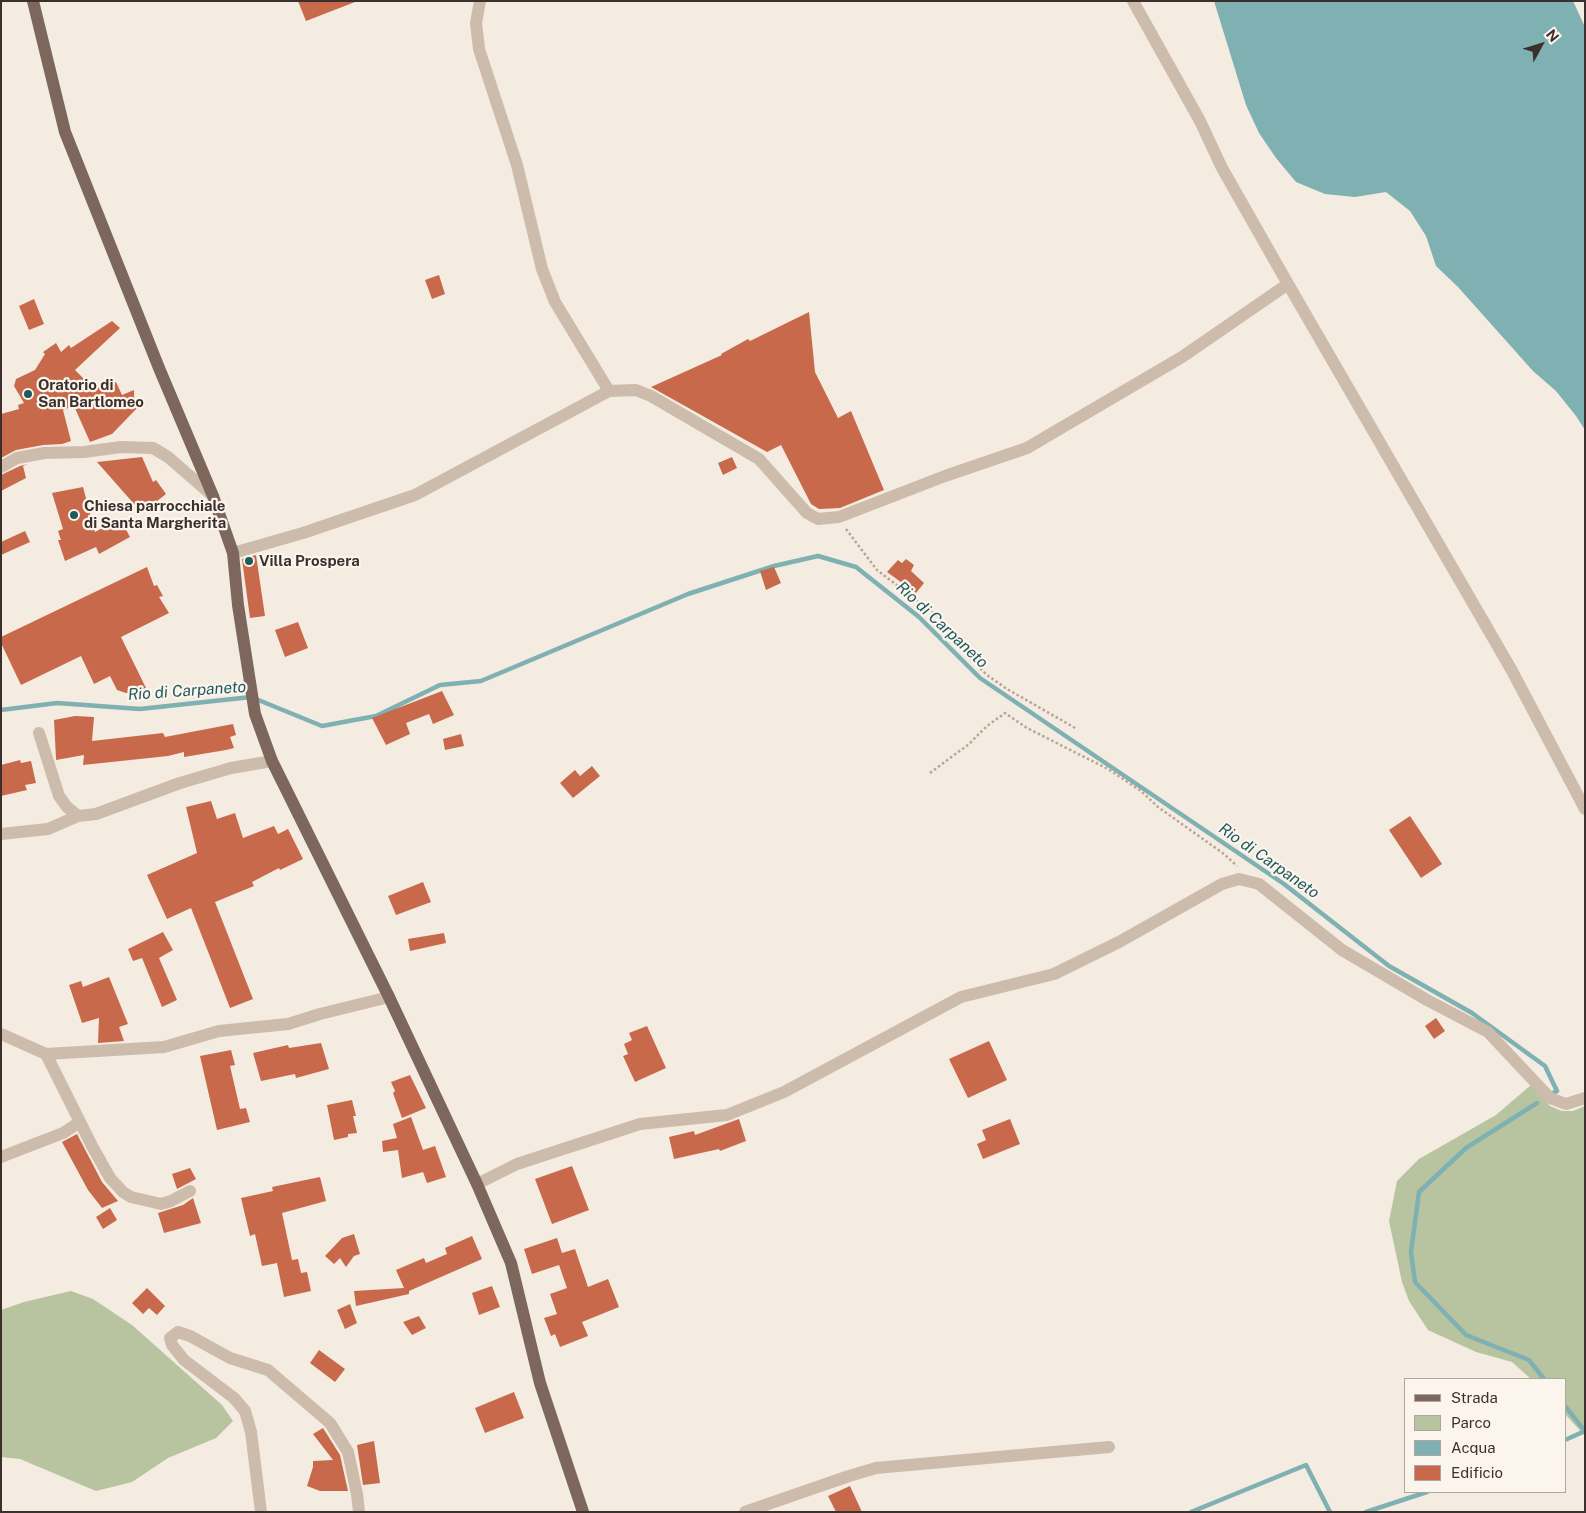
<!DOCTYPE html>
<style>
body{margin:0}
#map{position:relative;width:1586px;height:1513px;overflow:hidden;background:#f4ebe1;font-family:"Public Sans",sans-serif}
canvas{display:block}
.frame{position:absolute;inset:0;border:2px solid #3b302b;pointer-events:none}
.legend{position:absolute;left:1404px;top:1378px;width:162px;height:115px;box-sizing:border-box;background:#fbf5ee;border:1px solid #aea6a0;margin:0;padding:6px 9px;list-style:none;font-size:15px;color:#3b302b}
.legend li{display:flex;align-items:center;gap:10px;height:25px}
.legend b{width:25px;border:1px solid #aea6a0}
.north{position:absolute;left:1516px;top:20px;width:50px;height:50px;-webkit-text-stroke:4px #fbf5ee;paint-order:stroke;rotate:51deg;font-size:14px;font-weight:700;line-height:20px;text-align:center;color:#3b302b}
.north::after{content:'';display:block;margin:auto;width:18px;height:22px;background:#3b302b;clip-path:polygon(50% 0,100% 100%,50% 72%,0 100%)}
</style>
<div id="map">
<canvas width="1586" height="1513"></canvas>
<div class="frame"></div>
<ul class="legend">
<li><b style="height:6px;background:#7d675c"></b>Strada</li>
<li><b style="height:14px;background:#b8c4a0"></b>Parco</li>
<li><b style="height:14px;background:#7fb0b2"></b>Acqua</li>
<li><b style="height:14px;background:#c8694b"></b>Edificio</li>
</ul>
<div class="north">N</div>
</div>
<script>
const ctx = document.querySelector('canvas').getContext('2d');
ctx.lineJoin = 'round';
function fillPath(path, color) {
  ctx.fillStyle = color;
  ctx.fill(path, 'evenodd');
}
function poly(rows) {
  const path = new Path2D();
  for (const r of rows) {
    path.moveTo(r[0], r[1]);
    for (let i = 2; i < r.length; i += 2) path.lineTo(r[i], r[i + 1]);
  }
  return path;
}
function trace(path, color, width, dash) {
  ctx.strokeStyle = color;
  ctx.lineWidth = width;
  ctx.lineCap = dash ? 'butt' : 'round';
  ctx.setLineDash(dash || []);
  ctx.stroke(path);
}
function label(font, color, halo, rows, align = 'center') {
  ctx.font = font + ' "Public Sans",sans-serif';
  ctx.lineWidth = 4.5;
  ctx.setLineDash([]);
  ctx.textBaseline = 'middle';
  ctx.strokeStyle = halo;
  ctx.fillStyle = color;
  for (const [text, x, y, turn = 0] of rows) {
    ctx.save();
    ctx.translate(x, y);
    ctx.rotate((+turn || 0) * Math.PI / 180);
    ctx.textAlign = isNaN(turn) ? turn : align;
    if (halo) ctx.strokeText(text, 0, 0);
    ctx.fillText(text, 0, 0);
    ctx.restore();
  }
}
fillPath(poly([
 [1531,1085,1550,1106,1562,1111,1573,1111,1585,1106,1585,1436,1565,1414,1565,1379,1531,1379,1512,1362,1476,1352,1428,1330,1409,1301,1402,1282,1389,1221,1397,1181,1419,1159,1496,1115],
 [71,1291,93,1299,132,1325,222,1405,233,1421,216,1438,168,1458,132,1482,96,1491,20,1459,1,1457,1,1310,24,1302]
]), '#b8c4a0');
fillPath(poly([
 [1214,1,1573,1,1585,27,1585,430,1576,416,1556,391,1533,371,1458,287,1436,266,1426,236,1410,211,1386,192,1355,197,1325,194,1296,182,1276,158,1259,133,1246,105]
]), '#7fb0b2');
trace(poly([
 [1,710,57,703,140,709,251,697,322,726,376,716,440,685,481,681,688,594,774,566,818,556,856,567,919,617,980,678,1284,884,1389,966,1472,1013,1545,1066,1557,1091,1549,1095],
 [1537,1103,1466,1148,1419,1192,1411,1252,1415,1282,1466,1335,1529,1360,1544,1379],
 [1565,1406,1585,1431],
 [1565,1440,1585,1431],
 [1191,1512,1306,1465,1330,1512],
 [1366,1512,1427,1492]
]), '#7fb0b2', 4.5);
fillPath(poly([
 [298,1,355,1,355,2,306,21],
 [439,275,445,294,432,299,425,280],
 [34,299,44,324,29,330,19,306],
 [809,312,815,372,838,418,851,411,884,490,840,508,819,509,811,504,781,445,767,452,651,387,722,355,721,354,748,339,750,341],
 [112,321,120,328,75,370,95,390,105,382,107,387,116,382,122,395,134,390,134,397,141,404,112,434,90,442,74,406,63,410,71,441,62,444,43,445,16,450,1,458,1,414,19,409,18,405,24,403,14,386,16,379,35,370,45,354,43,352,56,343,61,352,69,345,71,348],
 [142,457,153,482,156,480,166,494,142,513,97,462],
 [732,457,737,468,723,475,718,463],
 [28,464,23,466,26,478,1,491,1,475,20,466],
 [83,487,95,532,120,518,130,537,99,554,96,547,65,561,58,540,61,540,58,531,63,529,52,493],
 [25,531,30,542,1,555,1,542],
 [256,555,265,616,250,618,242,559],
 [906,559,914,565,911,571,924,583,916,593,887,572,898,560,902,563],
 [147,567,154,586,157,585,163,596,159,597,169,613,121,637,146,688,135,693,126,693,117,690,110,676,94,684,81,656,21,685,1,643,1,637],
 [774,567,781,583,766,590,760,571],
 [298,622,308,648,285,657,275,630],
 [442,691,454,715,433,724,429,714,406,723,410,734,386,745,372,718],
 [75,716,94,717,92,741,163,733,165,737,233,724,236,735,230,737,234,748,226,750,184,757,184,752,168,756,83,765,84,755,56,760,56,758,54,720],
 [461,734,464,746,445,750,443,739],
 [20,760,21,763,31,761,36,783,25,785,27,790,1,796,1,765],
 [592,766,600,776,573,798,560,783,575,770,580,776],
 [211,801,217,819,235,813,243,838,274,826,278,834,288,829,303,859,280,870,279,868,252,882,254,886,215,902,253,999,230,1008,191,908,167,919,147,875,197,853,186,807],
 [1410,816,1442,864,1421,878,1389,830],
 [423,882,431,902,396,915,388,896],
 [163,932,173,950,159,958,177,1000,162,1007,142,958,133,961,128,949],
 [444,933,446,943,410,951,408,939],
 [109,977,128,1024,119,1027,124,1041,98,1043,99,1018,82,1023,69,985,81,981,83,987],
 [1436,1018,1445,1031,1434,1039,1425,1026],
 [647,1026,666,1068,635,1082,623,1056,628,1054,624,1044,632,1040,629,1033],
 [989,1041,1007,1080,968,1098,949,1059],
 [321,1043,329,1069,296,1078,295,1074,261,1081,253,1053,288,1045,289,1048],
 [231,1050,235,1065,230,1066,240,1109,246,1108,250,1122,217,1130,200,1056],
 [410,1075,426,1108,402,1118,393,1093,395,1091,391,1082],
 [352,1100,356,1116,353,1116,357,1133,348,1134,348,1137,334,1140,327,1105],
 [411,1117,423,1150,435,1146,446,1177,427,1183,423,1172,402,1178,398,1150,383,1152,382,1141,397,1138,393,1124],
 [739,1119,746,1141,720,1151,719,1149,674,1159,669,1137,694,1131,695,1135],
 [1010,1119,1020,1144,983,1159,977,1144,986,1140,982,1130],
 [77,1134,102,1182,118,1201,102,1208,88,1190,62,1142],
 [572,1166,589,1210,552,1224,535,1179],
 [190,1168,196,1179,177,1189,172,1174],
 [320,1177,326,1201,282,1213,292,1260,298,1259,301,1273,307,1272,311,1291,284,1297,277,1263,262,1266,255,1234,250,1236,241,1198,273,1191,272,1187],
 [193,1198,201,1223,164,1233,158,1213,183,1205],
 [110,1208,117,1220,103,1229,96,1217],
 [354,1234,360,1254,354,1256,346,1267,340,1258,334,1264,325,1256,342,1238],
 [472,1236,482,1259,409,1291,409,1294,356,1306,354,1291,404,1288,396,1270,424,1258,426,1263,447,1254,445,1248],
 [557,1238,562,1253,575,1249,588,1287,608,1279,619,1307,582,1322,588,1336,560,1347,555,1334,551,1336,544,1318,557,1314,550,1294,567,1288,559,1265,532,1274,524,1249],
 [492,1286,500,1307,479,1315,472,1293],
 [147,1288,165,1306,157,1315,149,1308,143,1314,132,1303],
 [350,1304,357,1323,345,1329,337,1310],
 [419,1316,426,1328,412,1335,403,1322],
 [319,1350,345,1369,335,1382,310,1363],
 [514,1392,524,1418,485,1433,475,1408],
 [323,1428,340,1455,348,1491,320,1491,307,1486,313,1467,313,1461,333,1460,313,1434],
 [374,1441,380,1483,363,1485,357,1445],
 [850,1486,862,1512,836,1512,828,1496]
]), '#c8694b');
trace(poly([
 [846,529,877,570,936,615,963,651,987,675,1007,689,1077,729],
 [930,773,969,744,987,726,1005,713,1027,728,1108,769,1141,791,1158,807,1224,854,1237,866]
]), '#b9a596', 2.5, [2.5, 2.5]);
trace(poly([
 [480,1,476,23,479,49,517,165,542,269,555,302,609,391,636,390,651,396,759,459,807,513,818,519,839,517,945,476,1027,448,1182,357,1288,284],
 [1133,1,1200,121,1222,168,1288,284,1511,669,1585,809],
 [1,467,17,458,44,453,84,452,121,447,153,448,168,457,213,496],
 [233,553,303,533,415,495,609,391],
 [39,733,59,796,67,807,78,816,96,814,180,783,231,768,272,761],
 [1,834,48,829,78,816],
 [1,1034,46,1054,164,1047,219,1031,288,1024,320,1014,389,997],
 [46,1054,92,1146,110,1178,123,1192,131,1197,161,1204,171,1201,190,1191],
 [1,1157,63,1133,80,1122],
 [477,1184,517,1164,640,1124,727,1115,784,1092,961,997,1054,974,1119,942,1222,884,1239,879,1259,884,1342,950,1427,1000,1488,1032,1550,1098,1566,1104,1585,1098],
 [261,1512,251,1432,245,1411,234,1398,184,1360,172,1345,170,1338,178,1332,190,1336,230,1358,268,1370,330,1423,348,1452,357,1494,359,1512],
 [745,1512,849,1476,876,1468,1109,1447]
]), '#cdbbac', 12);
trace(poly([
 [33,1,65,132,159,368,213,496,233,553,238,605,255,714,272,761,389,997,477,1184,511,1263,540,1383,583,1512]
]), '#7d675c', 12);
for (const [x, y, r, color] of [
 [28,394,5,"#1f5a5e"],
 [74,515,5,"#1f5a5e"],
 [249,561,5,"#1f5a5e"]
]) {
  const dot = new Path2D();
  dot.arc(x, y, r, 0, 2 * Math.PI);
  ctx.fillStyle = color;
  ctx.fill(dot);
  trace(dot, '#fbf5ee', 2);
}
label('bold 15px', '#3b302b', '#fbf5ee', [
 ["Oratorio di",38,385],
 ["San Bartlomeo",38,402],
 ["Chiesa parrocchiale",84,506],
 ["di Santa Margherita",84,523],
 ["Villa Prospera",259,561]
], 'left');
label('italic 16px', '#1f5a5e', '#fbf5ee', [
 ["Rio di Carpaneto",942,625,43],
 ["Rio di Carpaneto",187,691,-4],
 ["Rio di Carpaneto",1269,861,35]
]);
</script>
